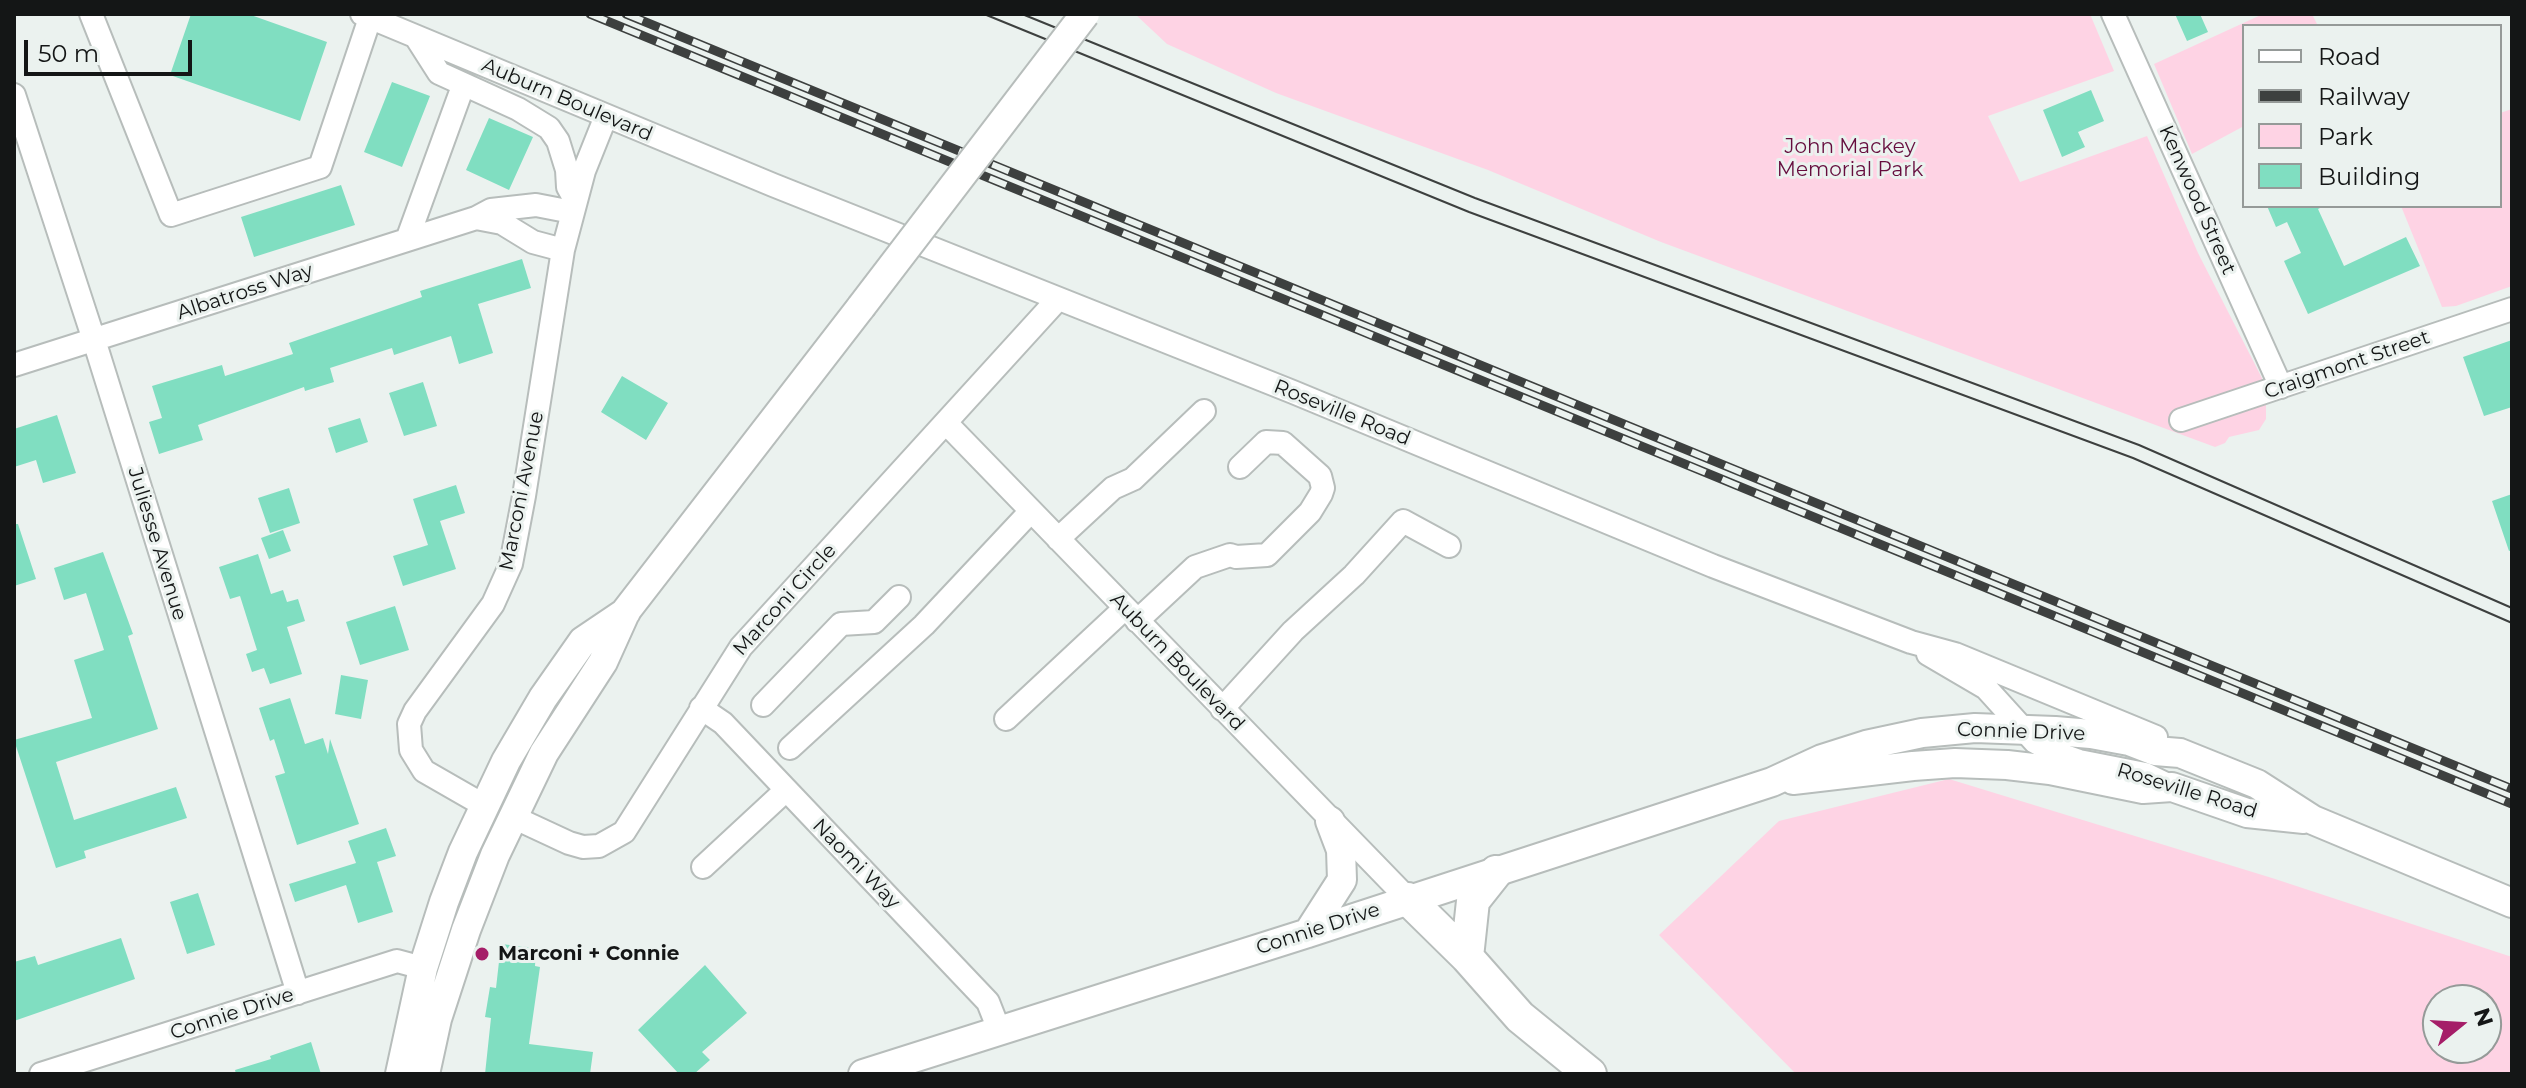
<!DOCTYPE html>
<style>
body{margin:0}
#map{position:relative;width:2526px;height:1088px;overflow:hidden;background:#ebf2ef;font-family:Montserrat,sans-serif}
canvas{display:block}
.frame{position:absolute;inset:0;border:16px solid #141616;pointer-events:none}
.legend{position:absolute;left:2242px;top:24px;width:260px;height:184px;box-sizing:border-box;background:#ebf2ef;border:2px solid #959a98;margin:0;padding:10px 14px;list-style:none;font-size:24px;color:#141616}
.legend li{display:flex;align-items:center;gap:16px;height:40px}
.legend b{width:40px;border:2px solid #959a98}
.north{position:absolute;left:2422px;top:984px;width:80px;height:80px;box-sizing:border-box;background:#ebf2ef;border:2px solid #959a98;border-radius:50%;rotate:72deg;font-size:22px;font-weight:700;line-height:32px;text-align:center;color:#141616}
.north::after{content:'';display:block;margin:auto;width:28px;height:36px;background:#a51e68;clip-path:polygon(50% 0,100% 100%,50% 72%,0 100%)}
.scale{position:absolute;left:24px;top:40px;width:168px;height:36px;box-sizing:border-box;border:4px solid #141616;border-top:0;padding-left:10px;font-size:24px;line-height:28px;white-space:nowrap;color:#141616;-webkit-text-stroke:6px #ebf2ef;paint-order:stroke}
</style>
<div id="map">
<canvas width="2526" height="1088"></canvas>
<div class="frame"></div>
<ul class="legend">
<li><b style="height:10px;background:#fff"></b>Road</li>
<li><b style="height:10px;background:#3d403f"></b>Railway</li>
<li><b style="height:22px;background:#fed3e4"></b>Park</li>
<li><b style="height:22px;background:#80dec1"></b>Building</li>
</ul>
<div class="north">N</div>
<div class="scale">50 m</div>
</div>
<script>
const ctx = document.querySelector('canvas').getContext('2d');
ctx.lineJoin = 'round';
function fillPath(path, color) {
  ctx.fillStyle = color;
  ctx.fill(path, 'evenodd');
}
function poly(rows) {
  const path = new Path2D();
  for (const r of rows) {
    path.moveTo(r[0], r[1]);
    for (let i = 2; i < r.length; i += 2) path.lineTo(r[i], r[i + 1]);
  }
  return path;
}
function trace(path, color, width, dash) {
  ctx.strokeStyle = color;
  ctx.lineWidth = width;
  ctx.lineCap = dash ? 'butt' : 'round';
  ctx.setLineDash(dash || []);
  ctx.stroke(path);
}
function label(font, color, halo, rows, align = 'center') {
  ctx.font = font + ' Montserrat,sans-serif';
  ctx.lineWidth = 6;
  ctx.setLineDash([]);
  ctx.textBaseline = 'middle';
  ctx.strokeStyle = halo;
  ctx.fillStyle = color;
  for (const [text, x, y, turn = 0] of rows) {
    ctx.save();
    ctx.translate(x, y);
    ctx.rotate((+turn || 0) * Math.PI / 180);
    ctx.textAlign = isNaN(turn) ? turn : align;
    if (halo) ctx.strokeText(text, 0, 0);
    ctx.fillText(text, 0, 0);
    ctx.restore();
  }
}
fillPath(poly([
 [1135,14,2090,14,2114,71,1988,116,2020,182,2147,136,2198,253,2266,386,2266,419,2259,430,2229,437,2225,443,2215,447,1661,242,1488,170,1276,93,1167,44],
 [2263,14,2312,14,2318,26,2244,26,2244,126,2192,154,2154,64],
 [2512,109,2512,286,2456,306,2442,307,2401,206,2500,206,2500,113],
 [1949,779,2272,878,2512,957,2512,1074,1796,1074,1659,935,1779,821],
 [2438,1000,2486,1000,2486,1048,2438,1048]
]), '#fed3e4');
fillPath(poly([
 [191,14,248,14,327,42,300,121,170,75],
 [2175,14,2200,14,2208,32,2187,41],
 [392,82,430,96,402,167,364,152],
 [2091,90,2104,121,2078,132,2085,147,2062,157,2043,110],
 [489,118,533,137,509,190,466,170],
 [341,185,355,225,254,257,241,217],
 [2267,206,2324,206,2318,209,2344,266,2406,237,2420,266,2308,314,2284,261,2301,253,2287,222,2276,227],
 [522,259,531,288,478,304,493,353,459,364,451,336,394,355,392,348,330,368,334,382,305,391,304,387,198,425,203,440,159,454,149,422,162,418,152,386,222,365,225,376,293,354,289,343,422,297,420,291],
 [2512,340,2512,407,2484,416,2463,357],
 [622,376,668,403,646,440,601,412],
 [423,382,437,426,404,436,389,393],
 [57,415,76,473,43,483,36,460,14,467,14,429],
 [360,418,368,442,336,453,328,428],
 [456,485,465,513,440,521,456,569,403,586,393,556,428,545,413,499],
 [289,488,300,523,270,533,258,498],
 [2512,494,2512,550,2509,551,2492,501],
 [14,524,18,524,36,579,14,586],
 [283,530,291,551,269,559,261,538],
 [103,552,133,634,128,636,158,729,56,762,74,820,176,787,187,818,84,851,86,858,56,868,14,740,92,718,74,660,104,650,86,593,64,600,54,568],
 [258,554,271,594,283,590,287,602,298,599,305,621,287,627,302,674,270,684,264,668,252,672,246,654,257,650,240,596,230,599,219,567],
 [395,606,409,650,360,665,346,622],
 [341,675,368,680,361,719,335,714],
 [290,698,305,744,323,738,328,754,330,739,359,824,297,845,275,776,285,773,274,739,270,741,259,708],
 [386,828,396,856,377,862,393,912,358,923,346,885,295,902,289,884,356,863,348,841],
 [198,893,215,945,187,954,170,902],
 [121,938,135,979,14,1021,14,962,35,956,38,965],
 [501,944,536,948,535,966,540,967,529,1044,593,1052,590,1074,485,1074,491,1018,485,1017,490,987,496,988],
 [705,965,747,1013,702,1052,710,1060,694,1074,679,1074,638,1030],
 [311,1042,321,1074,236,1074,235,1070,271,1059,270,1056]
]), '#80dec1');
const minor = poly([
 [91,14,171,215,320,167,370,18],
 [362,14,773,185,1293,392,1713,566,1911,642,1955,654,2156,737],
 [2113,14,2281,387],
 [416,37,439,73,518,109,549,128,558,141,567,170,568,187,574,198],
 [14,95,94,340,298,993],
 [476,218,502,223,533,242,563,250],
 [407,240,463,86],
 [14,365,476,218,491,210,536,205,572,212],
 [2181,420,2512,309],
 [947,424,1408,899],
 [1058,539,1113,488,1133,479,1204,411],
 [1137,621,1195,567,1230,555,1236,557,1267,555,1310,512,1321,494,1323,488,1320,476,1283,443,1266,442,1240,467],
 [1928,654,1986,688,2035,742,2053,752,2079,761,2145,774,2172,787],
 [763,705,841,624,874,622,899,597],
 [701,708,723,723,988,1002,999,1030],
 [1222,709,1293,631,1354,575,1403,521,1449,546],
 [1006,719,1125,608],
 [790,748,924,625,1031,511],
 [485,806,424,771,411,750,409,724,415,711,493,604,511,564,524,496,563,250,584,171,606,116],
 [513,817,569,843,583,847,599,846,624,832,741,647,1058,299],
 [703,867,785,791],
 [41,1074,397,961,423,968]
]);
const major = poly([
 [1793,780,1913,766,1955,763,2007,765,2050,770,2143,789,2172,787,2247,813,2304,819],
 [1308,933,1342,880,1341,850,1330,821],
 [400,1074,423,968,444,902,463,852,506,761,543,698,583,641,626,612],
 [425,1074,437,1019,466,930,495,855,544,753,603,662,626,611,861,307],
 [863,1074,1308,933,1772,782,1822,759,1866,745,1922,733,1975,728,2055,731,2091,734,2129,741,2155,751,2180,753,2257,784,2313,820,2512,903]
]);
const highway = poly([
 [1408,899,1467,957,1520,1017,1590,1074],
 [1467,957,1473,901,1496,872]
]);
trace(minor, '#b7bdbb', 26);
trace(major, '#b7bdbb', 32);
trace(highway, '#b7bdbb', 36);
trace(minor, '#fff', 22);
trace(major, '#fff', 28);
trace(highway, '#fff', 32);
trace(poly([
 [984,14,1469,212,2133,458,2512,623],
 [1022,14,1475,198,2139,445,2512,608]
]), '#3d403f', 2);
const rail = poly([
 [590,14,2512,804],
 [626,14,2512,789]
]);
trace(rail, '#3d403f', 9);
trace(rail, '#ebf2ef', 6, [18]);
const majorBridge = poly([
 [861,307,1085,14]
]);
trace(majorBridge, '#b7bdbb', 32, []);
trace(majorBridge, '#fff', 28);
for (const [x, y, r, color] of [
 [482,954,8,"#a51e68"]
]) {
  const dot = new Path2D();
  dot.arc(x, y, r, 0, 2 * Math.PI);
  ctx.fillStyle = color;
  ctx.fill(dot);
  trace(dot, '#ebf2ef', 3);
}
label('20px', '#141616', '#ebf2ef', [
 ["Auburn Boulevard",567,100,23],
 ["Kenwood Street",2197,200,66],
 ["Albatross Way",245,292,-18],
 ["Craigmont Street",2347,365,-19],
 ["Roseville Road",1342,413,22],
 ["Marconi Avenue",522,491,-79],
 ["Juliesse Avenue",157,544,73],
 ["Marconi Circle",785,600,-48],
 ["Auburn Boulevard",1177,662,46],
 ["Connie Drive",2021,732,2],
 ["Roseville Road",2187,791,17],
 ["Naomi Way",856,864,46],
 ["Connie Drive",1318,929,-18],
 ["Connie Drive",232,1014,-18]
]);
label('20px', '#660d3e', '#ebf2ef', [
 ["John Mackey",1850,147],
 ["Memorial Park",1850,170]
]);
label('bold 20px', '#141616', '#ebf2ef', [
 ["Marconi + Connie",498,954]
], 'left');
</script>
